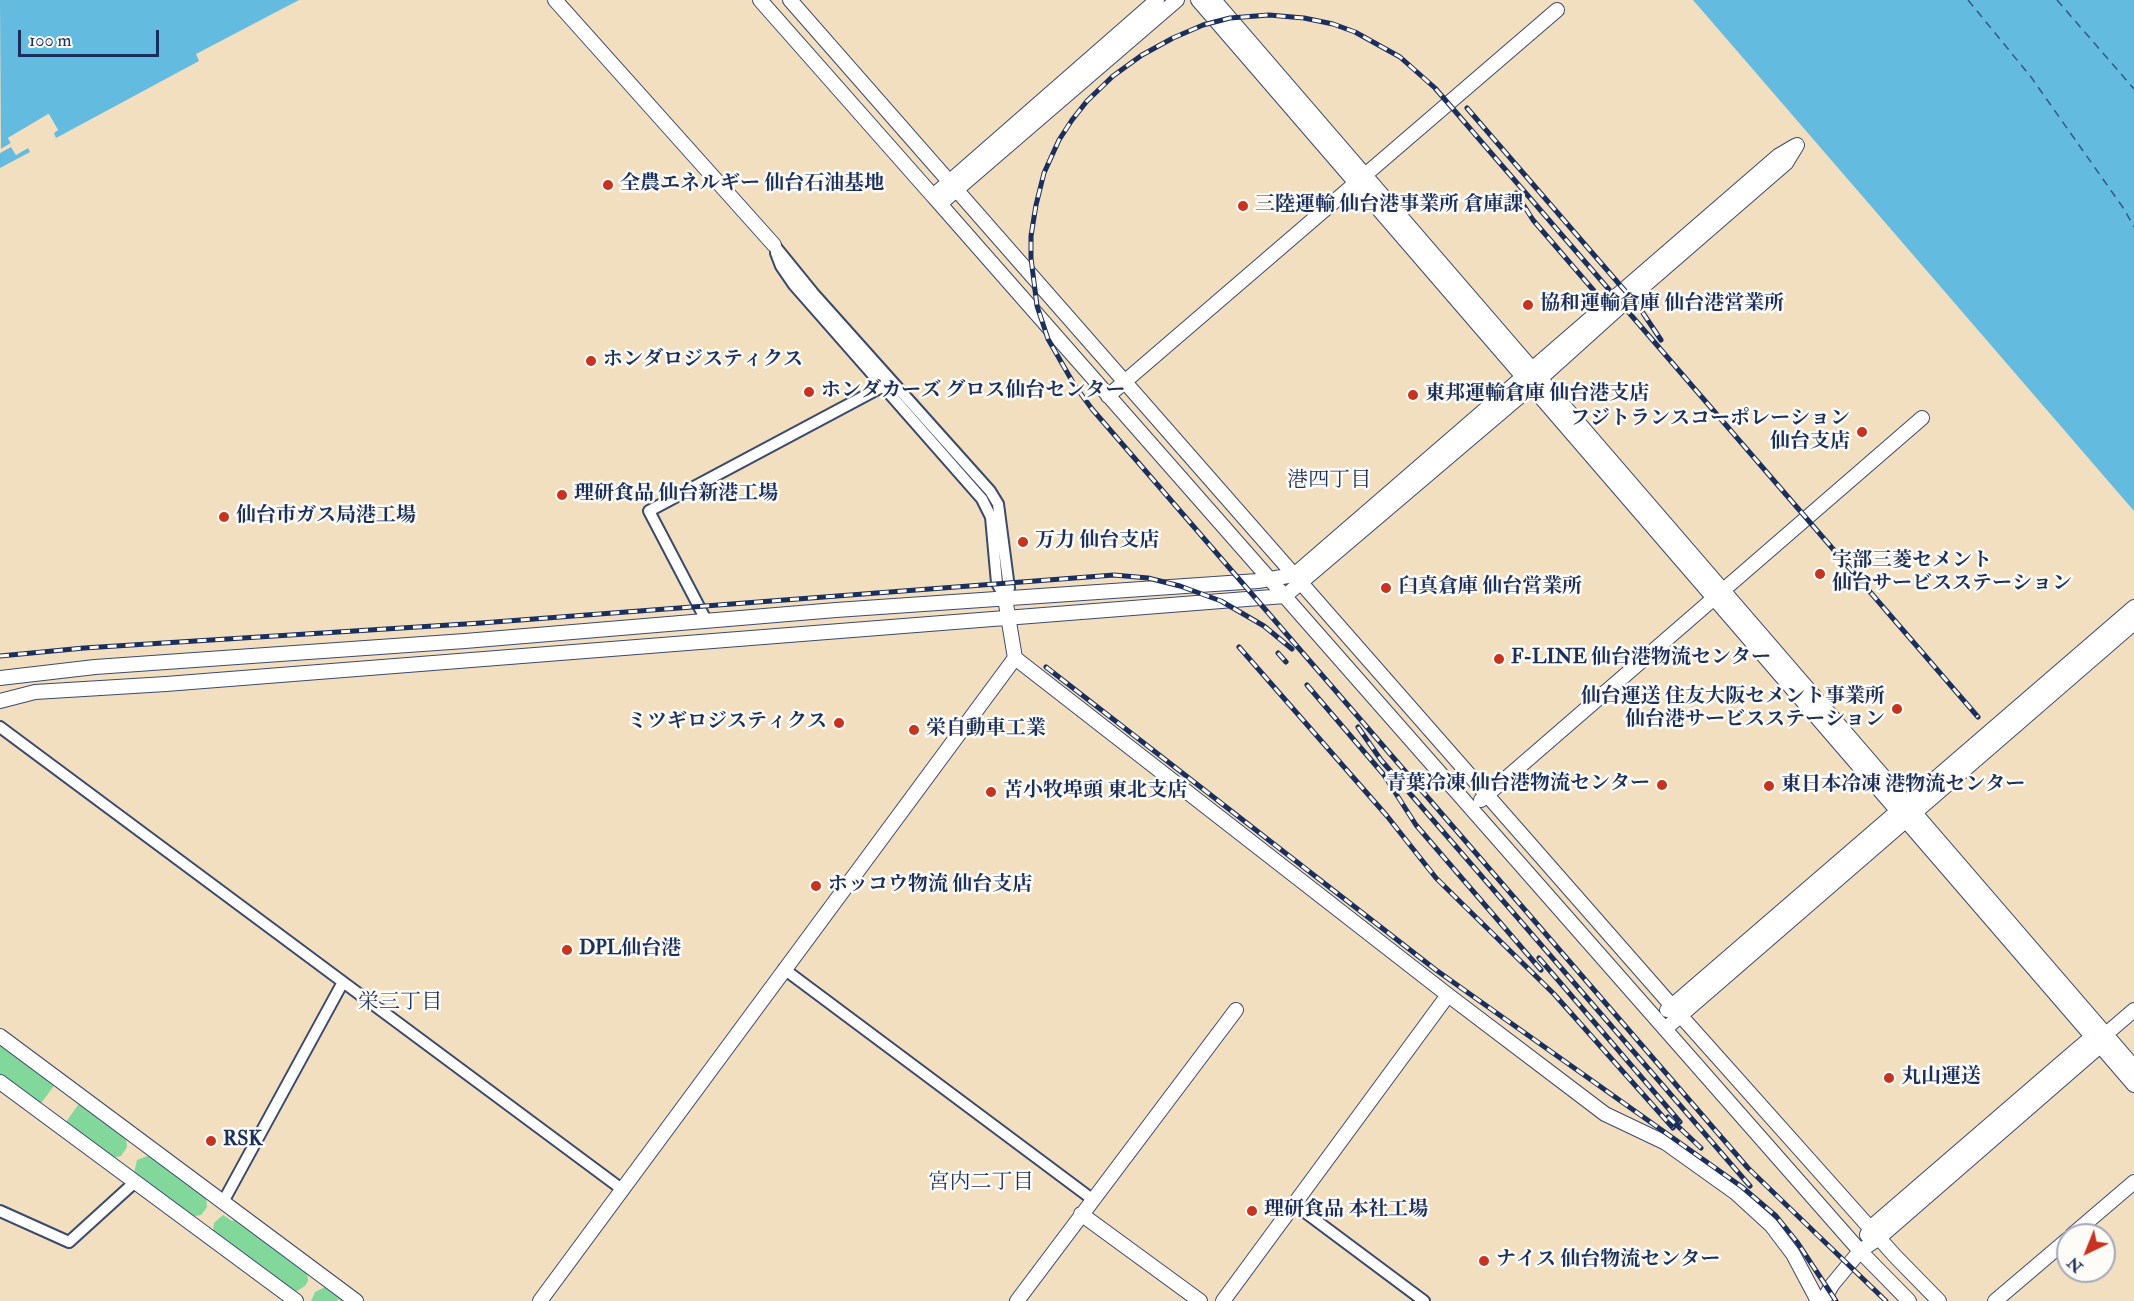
<!DOCTYPE html>
<meta charset="utf-8">
<style>
body{margin:0}
#map{position:relative;width:2134px;height:1301px;overflow:hidden;background:#f2dfc0;font-family:"IM FELL Double Pica",serif}
canvas{display:block}
.north{position:absolute;left:2056px;top:1223px;width:60px;height:60px;box-sizing:border-box;background:#fdfcf7;border:2px solid #a3aaba;border-radius:50%;rotate:223deg;font-size:16px;font-weight:700;line-height:24px;text-align:center;color:#1b2f5e}
.north::after{content:'';display:block;margin:auto;width:21px;height:27px;background:#c8321e;clip-path:polygon(50% 0,100% 100%,50% 72%,0 100%)}
.scale{position:absolute;left:18px;top:30px;width:141px;height:27px;box-sizing:border-box;border:3px solid #1b2f5e;border-top:0;padding-left:8px;font-size:18px;line-height:21px;white-space:nowrap;color:#1b2f5e;-webkit-text-stroke:4px #fdfcf7;paint-order:stroke}
</style>
<div id="map">
<canvas width="2134" height="1301"></canvas>
<div class="north">N</div>
<div class="scale">100 m</div>
</div>
<script>
const ctx = document.querySelector('canvas').getContext('2d');
ctx.lineJoin = 'round';
function fillPath(path, color) {
  ctx.fillStyle = color;
  ctx.fill(path, 'evenodd');
}
function poly(rows) {
  const path = new Path2D();
  for (const r of rows) {
    path.moveTo(r[0], r[1]);
    for (let i = 2; i < r.length; i += 2) path.lineTo(r[i], r[i + 1]);
  }
  return path;
}
function trace(path, color, width, dash) {
  ctx.strokeStyle = color;
  ctx.lineWidth = width;
  ctx.lineCap = dash ? 'butt' : 'round';
  ctx.setLineDash(dash || []);
  ctx.stroke(path);
}
function label(font, color, halo, rows, align = 'center') {
  ctx.font = font + ' "IM FELL Double Pica","Noto Serif JP",serif';
  ctx.lineWidth = 5;
  ctx.setLineDash([]);
  ctx.textBaseline = 'middle';
  ctx.strokeStyle = halo;
  ctx.fillStyle = color;
  for (const [text, x, y, turn = 0] of rows) {
    ctx.save();
    ctx.translate(x, y);
    ctx.rotate((+turn || 0) * Math.PI / 180);
    ctx.textAlign = isNaN(turn) ? turn : align;
    if (halo) ctx.strokeText(text, 0, 0);
    ctx.fillText(text, 0, 0);
    ctx.restore();
  }
}
fillPath(poly([
 [0,1041,56,1083,39,1106,0,1078],
 [81,1101,126,1137,127,1147,121,1156,111,1158,63,1126],
 [150,1155,206,1196,207,1207,201,1215,191,1217,134,1173,137,1160],
 [223,1215,232,1221,238,1218,307,1271,308,1281,305,1286,297,1291,292,1292,213,1232,214,1223],
 [327,1286,351,1301,341,1301,338,1299,337,1301,311,1301,315,1292]
]), '#82d79a');
fillPath(poly([
 [0,0,299,0,196,54,199,61,56,138,54,133,58,130,48,114,8,138,11,143,1,149],
 [1693,0,2134,0,2134,511,1864,198],
 [11,146,16,155,28,148,30,152,0,168,0,153]
]), '#63bbe0');
fillPath(poly([
 [49,114,58,130,51,134,54,129,48,118,12,139,17,151,27,145,31,146,16,155,11,147,0,153,0,147,1,149,11,143,8,138]
]), '#f2dfc0');
trace(poly([
 [1968,0,2031,77,2124,209,2134,227],
 [2057,0,2134,89]
]), '#315985', 1.5, [8, 6]);
const minor = poly([
 [774,245,813,293,990,491,998,504,1009,588,1005,598],
 [776,253,781,266,794,285,982,499,991,517,997,583,1005,598],
 [706,620,649,511,889,383],
 [0,727,343,982,223,1202],
 [784,969,1092,1199],
 [343,982,623,1190],
 [1294,1204,1424,1301],
 [0,1211,69,1242,135,1182]
]);
const tertiary = poly([
 [555,0,774,245],
 [760,0,933,196],
 [790,0,1672,1006,1895,1256,1939,1301],
 [1157,0,933,196,1860,1251,1909,1301],
 [1198,0,2134,1085],
 [1214,0,2134,1067],
 [940,204,1177,0],
 [1108,396,1557,10],
 [1015,658,1448,995,1605,1114,1666,1143,1736,1193,1771,1225,1793,1254,1818,1301],
 [0,678,95,667,465,641,836,610,1258,581,1294,575,1778,156,1795,146],
 [0,701,35,692,166,684,1285,596,1531,387,1622,305,1786,163,1797,145],
 [1481,800,1922,418],
 [1667,1010,2134,607],
 [1665,1029,2134,623],
 [0,1036,356,1301],
 [0,1082,296,1301],
 [1081,1214,1200,1301],
 [1867,1235,1870,1228,2074,1052,2092,1037,2099,1035],
 [2072,1235,2134,1182],
 [540,1301,1015,658,1005,598],
 [1017,1301,1236,1010],
 [1223,1301,1448,995],
 [1823,1301,1832,1285,1860,1251,1879,1238,2100,1046,2106,1034,2134,1010],
 [1995,1301,2068,1239]
]);
trace(minor, '#3b496d', 14);
trace(tertiary, '#3b496d', 16);
trace(minor, '#fff', 10);
trace(tertiary, '#fff', 14);
const rail = poly([
 [1467,108,1639,307,1661,340],
 [1516,193,1533,220,1595,292],
 [1239,647,1387,816,1436,878,1554,994,1673,1128],
 [1278,653,1286,662],
 [0,656,84,648,481,623,1114,575,1148,578,1180,586,1221,601,1264,626,1292,649],
 [1046,667,1436,970,1742,1187,1776,1216,1797,1242,1836,1301],
 [1307,685,1384,775,1416,825,1541,970],
 [1358,727,1381,760,1750,1186],
 [1539,958,1680,1122],
 [1668,1117,1701,1148],
 [1886,1301,1748,1168,1092,409,1075,386,1048,339,1037,306,1031,258,1031,236,1036,205,1044,173,1059,140,1072,120,1087,101,1113,76,1142,55,1173,38,1203,25,1230,18,1269,15,1304,18,1333,24,1355,32,1400,57,1435,88,1978,717]
]);
trace(rail, '#1b2f5e', 5);
trace(rail, '#fdfcf7', 3, [9]);
for (const [x, y, r, color] of [
 [608,185,6,"#c8321e"],
 [1243,206,6,"#c8321e"],
 [1528,305,6,"#c8321e"],
 [591,361,6,"#c8321e"],
 [809,392,6,"#c8321e"],
 [1413,395,6,"#c8321e"],
 [1862,432,6,"#c8321e"],
 [562,495,6,"#c8321e"],
 [224,517,6,"#c8321e"],
 [1023,542,6,"#c8321e"],
 [1820,574,6,"#c8321e"],
 [1386,588,6,"#c8321e"],
 [1499,659,6,"#c8321e"],
 [1897,709,6,"#c8321e"],
 [839,723,6,"#c8321e"],
 [914,730,6,"#c8321e"],
 [1662,785,6,"#c8321e"],
 [1769,786,6,"#c8321e"],
 [991,792,6,"#c8321e"],
 [816,886,6,"#c8321e"],
 [567,950,6,"#c8321e"],
 [1889,1078,6,"#c8321e"],
 [211,1141,6,"#c8321e"],
 [1252,1211,6,"#c8321e"],
 [1484,1261,6,"#c8321e"]
]) {
  const dot = new Path2D();
  dot.arc(x, y, r, 0, 2 * Math.PI);
  ctx.fillStyle = color;
  ctx.fill(dot);
  trace(dot, '#fdfcf7', 2);
}
label('bold 20px', '#1b2f5e', '#fdfcf7', [
 ["全農エネルギー 仙台石油基地",620,185],
 ["三陸運輸 仙台港事業所 倉庫課",1255,206],
 ["協和運輸倉庫 仙台港営業所",1540,305],
 ["ホンダロジスティクス",603,361],
 ["ホンダカーズ グロス仙台センター",821,392],
 ["東邦運輸倉庫 仙台港支店",1425,395],
 ["フジトランスコーポレーション",1850,420,"right"],
 ["仙台支店",1850,443,"right"],
 ["理研食品 仙台新港工場",574,495],
 ["仙台市ガス局港工場",236,517],
 ["万力 仙台支店",1035,542],
 ["宇部三菱セメント",1832,562],
 ["仙台サービスステーション",1832,585],
 ["臼真倉庫 仙台営業所",1398,588],
 ["F-LINE 仙台港物流センター",1511,659],
 ["仙台運送 住友大阪セメント事業所",1885,698,"right"],
 ["仙台港サービスステーション",1885,721,"right"],
 ["ミツギロジスティクス",827,723,"right"],
 ["栄自動車工業",926,730],
 ["青葉冷凍 仙台港物流センター",1650,785,"right"],
 ["東日本冷凍 港物流センター",1781,786],
 ["苫小牧埠頭 東北支店",1003,792],
 ["ホッコウ物流 仙台支店",828,886],
 ["DPL仙台港",579,950],
 ["丸山運送",1901,1078],
 ["RSK",223,1141],
 ["理研食品 本社工場",1264,1211],
 ["ナイス 仙台物流センター",1496,1261]
], 'left');
label('21px', '#1b2f5e', '#fdfcf7', [
 ["港四丁目",1329,481],
 ["栄三丁目",400,1003],
 ["宮内二丁目",981,1183]
]);
</script>
